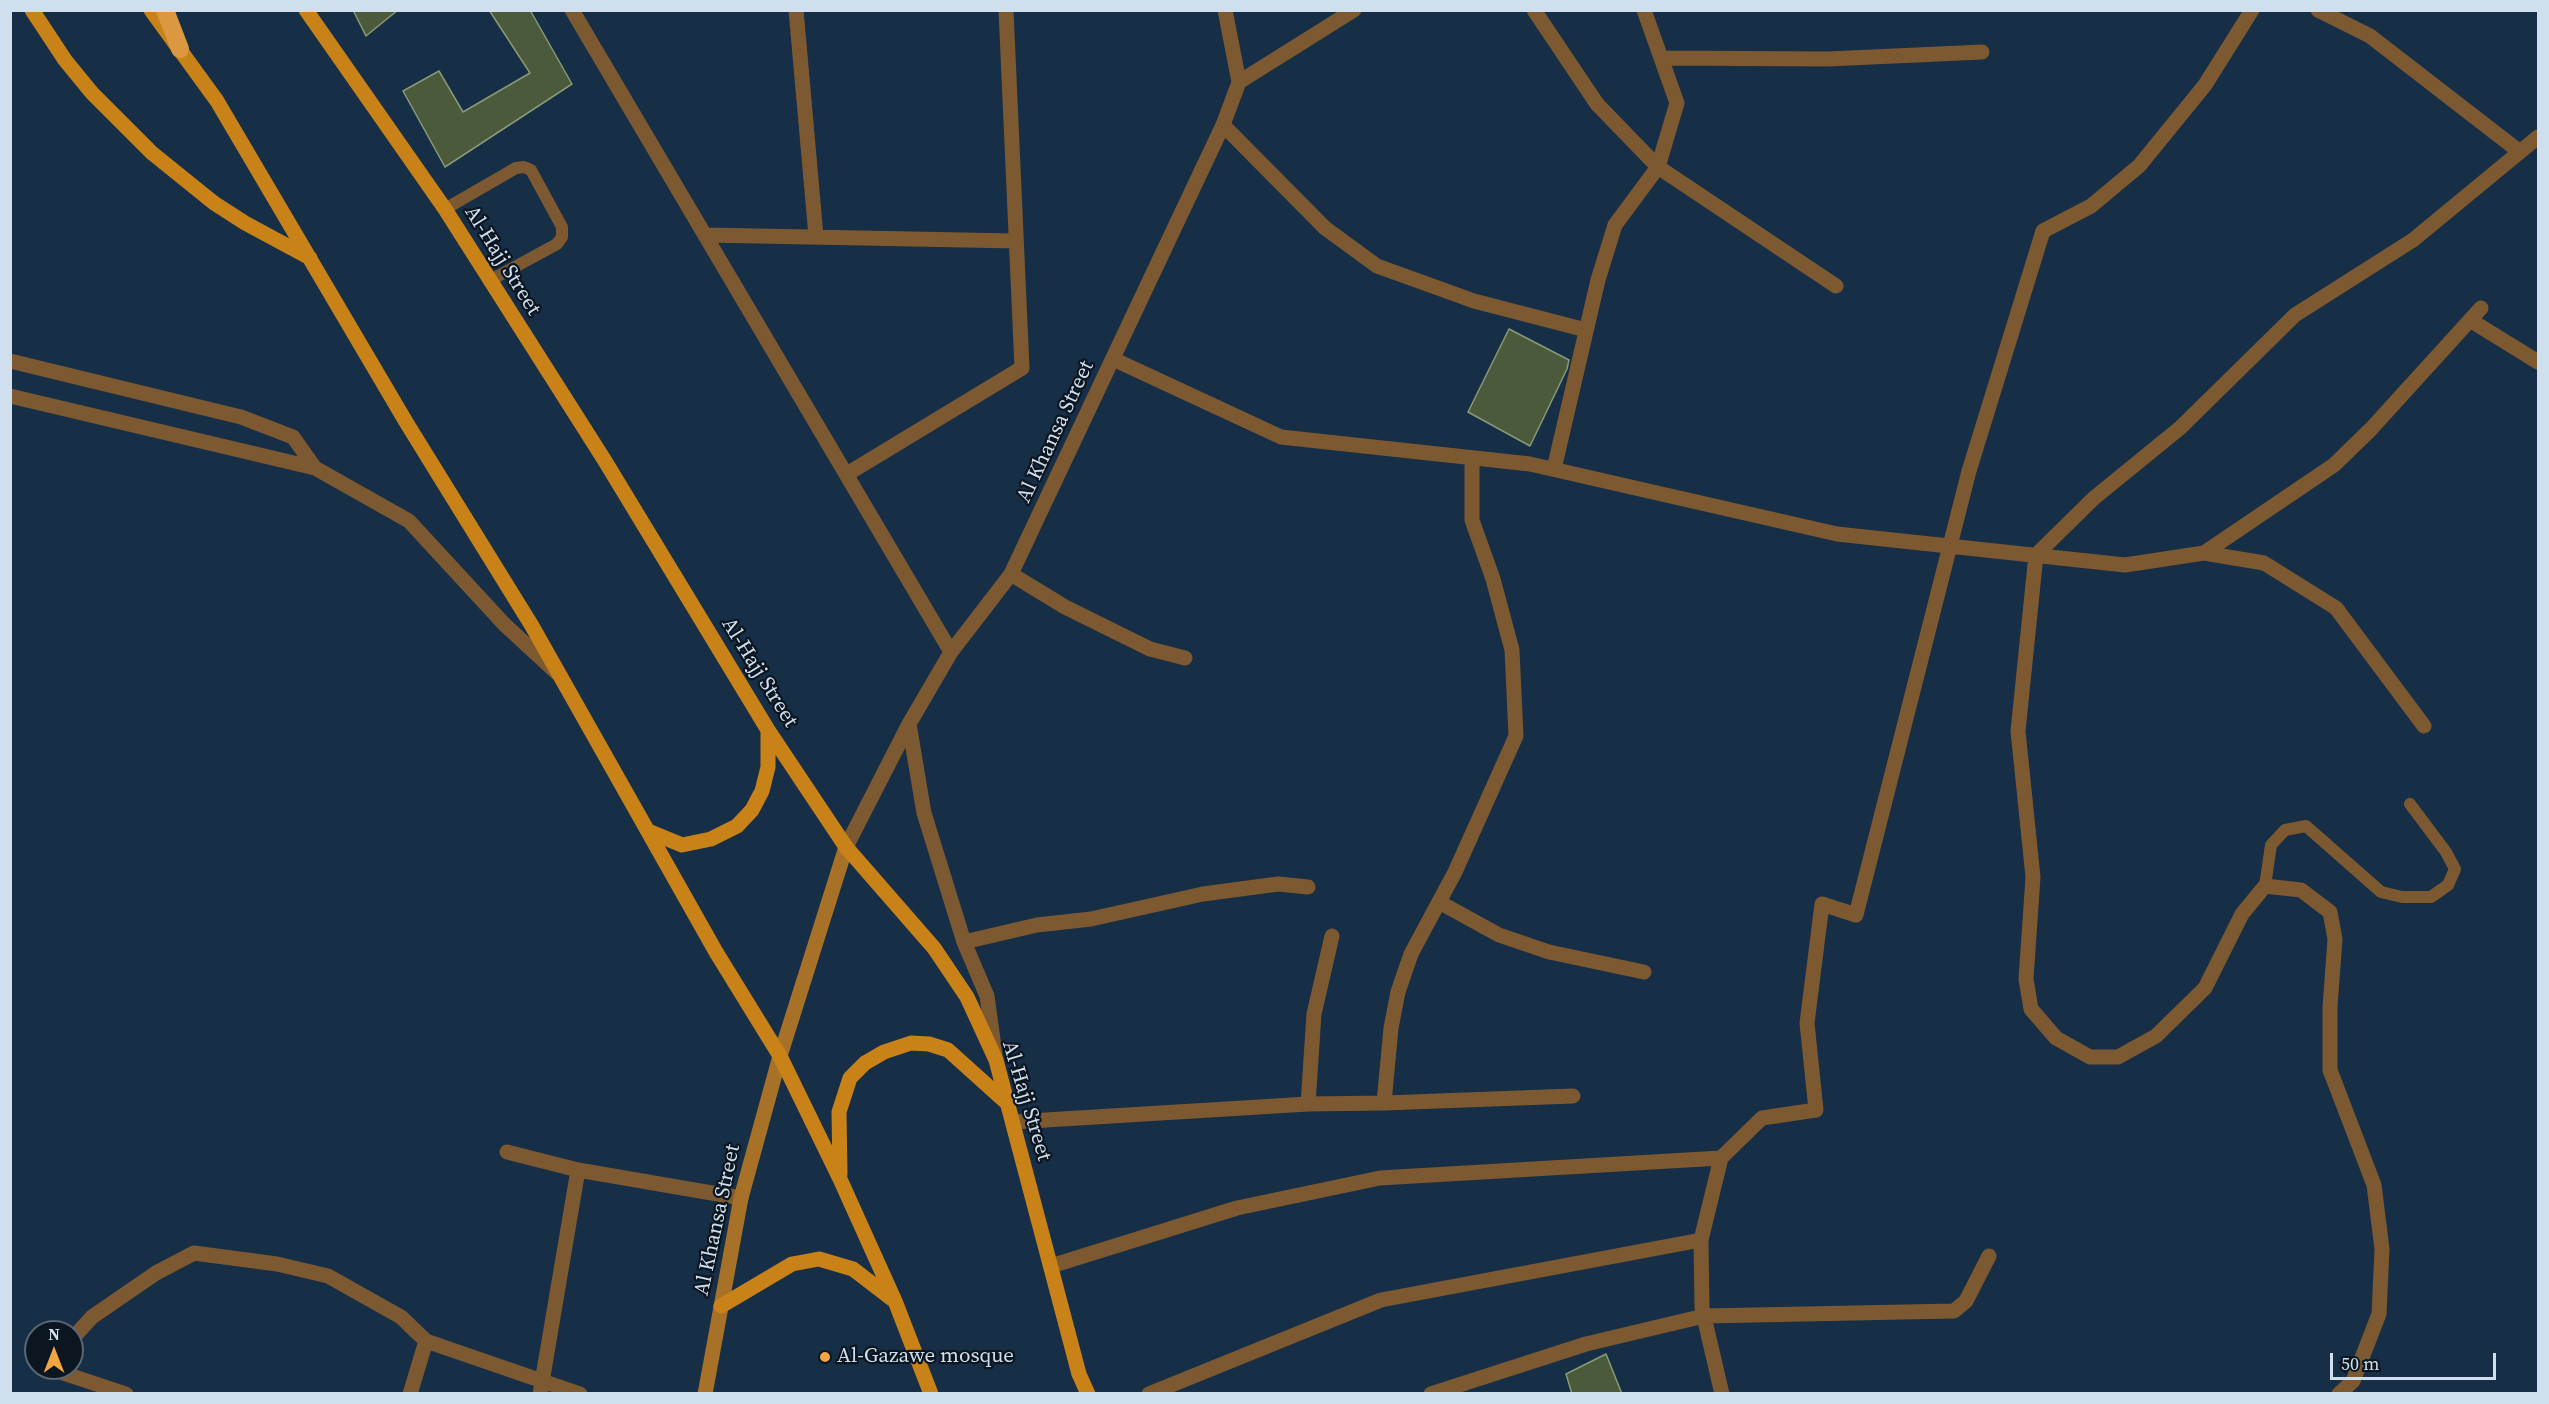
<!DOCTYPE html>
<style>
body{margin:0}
#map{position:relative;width:2549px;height:1404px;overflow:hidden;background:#162e46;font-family:"Source Serif 4",serif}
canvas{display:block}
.frame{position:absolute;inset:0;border:12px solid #d0dfee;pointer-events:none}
.north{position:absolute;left:24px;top:1320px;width:60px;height:60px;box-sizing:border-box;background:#0b1621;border:2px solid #5a6673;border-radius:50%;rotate:0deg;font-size:16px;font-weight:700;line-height:24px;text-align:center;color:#d0dfee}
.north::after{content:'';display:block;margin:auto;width:21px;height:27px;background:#f2a541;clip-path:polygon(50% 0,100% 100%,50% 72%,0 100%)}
.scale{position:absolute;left:2330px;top:1353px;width:166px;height:27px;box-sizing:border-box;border:3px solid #d0dfee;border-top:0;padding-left:8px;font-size:18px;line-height:21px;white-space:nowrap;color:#d0dfee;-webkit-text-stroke:4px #0b1621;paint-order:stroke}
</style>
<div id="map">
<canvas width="2549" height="1404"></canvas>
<div class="frame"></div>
<div class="north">N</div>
<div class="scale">50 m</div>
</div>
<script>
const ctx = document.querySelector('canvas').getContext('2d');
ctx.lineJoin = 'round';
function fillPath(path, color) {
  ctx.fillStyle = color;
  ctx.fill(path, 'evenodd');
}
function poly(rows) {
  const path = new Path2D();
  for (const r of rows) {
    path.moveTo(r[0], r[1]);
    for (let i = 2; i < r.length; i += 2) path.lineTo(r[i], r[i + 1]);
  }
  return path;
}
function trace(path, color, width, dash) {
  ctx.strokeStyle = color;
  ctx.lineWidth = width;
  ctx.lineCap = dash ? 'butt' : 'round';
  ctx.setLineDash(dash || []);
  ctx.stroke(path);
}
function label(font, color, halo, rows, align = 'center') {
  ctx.font = font + ' "Source Serif 4",serif';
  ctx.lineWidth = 4.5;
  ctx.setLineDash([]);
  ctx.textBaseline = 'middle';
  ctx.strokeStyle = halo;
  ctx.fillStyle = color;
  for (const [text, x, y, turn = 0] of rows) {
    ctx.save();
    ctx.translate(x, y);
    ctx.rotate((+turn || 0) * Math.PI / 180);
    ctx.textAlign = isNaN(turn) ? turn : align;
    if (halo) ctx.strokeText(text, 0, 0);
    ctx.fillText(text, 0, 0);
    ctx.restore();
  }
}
const building = poly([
 [353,10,398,10,366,36,353,10],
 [489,10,530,10,572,84,445,167,403,91,439,71,463,112,530,73,489,10],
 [1509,329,1569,360,1567,369,1530,446,1468,412,1509,329],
 [1606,1354,1622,1394,1572,1394,1566,1374,1606,1354]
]);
fillPath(building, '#4a5a3a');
trace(building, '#889a77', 1.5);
trace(poly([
 [445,209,516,168,524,167,531,170,562,227,562,237,557,244,489,281],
 [2265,886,2271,845,2285,830,2306,826,2381,892,2402,897,2431,897,2448,885,2455,869,2446,852,2410,804]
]), '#7c5930', 12);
trace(poly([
 [572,10,951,652],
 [796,10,816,236],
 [1534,10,1597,104,1658,167,1836,286],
 [2318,10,2370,36,2520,152],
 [1662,58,1828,59,1982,52],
 [1239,82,1354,10],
 [1223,125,1325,228,1377,266,1474,301,1586,330],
 [706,235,1016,241],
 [2470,320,2538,362],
 [1113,359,1281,437,1530,464,1837,534,2125,565,2204,553,2264,563,2336,608,2424,726],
 [10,361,241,417,293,437,315,468],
 [10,396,315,468,409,521,504,624,557,673],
 [1472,458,1472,520,1493,579,1512,650,1516,736,1455,872,1411,954,1398,992,1391,1028,1384,1103,1573,1096],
 [1554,469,1598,280,1615,225,1658,167,1677,103,1644,10],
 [847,474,1022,368,1006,10],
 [2204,553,2334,465,2371,429,2481,308],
 [1011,574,1065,607,1150,649,1185,658],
 [909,724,924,813,964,942,987,996,995,1054],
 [846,847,909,724,951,652,1011,574,1223,125,1239,82,1225,10],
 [1439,902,1499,935,1549,952,1644,972],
 [964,942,1037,925,1091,919,1203,894,1278,884,1308,887],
 [1308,1104,1314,1014,1332,936],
 [1013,1122,1308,1104,1384,1103],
 [507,1152,578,1170,741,1198],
 [1051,1266,1237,1208,1380,1178,1721,1158],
 [72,1339,92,1317,156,1273,194,1253,277,1264,328,1276,401,1317,426,1341],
 [59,1368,63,1373,126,1394],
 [410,1394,426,1341,580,1394],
 [540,1394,578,1170],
 [1149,1394,1381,1300,1701,1240],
 [1431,1394,1586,1344,1704,1316,1954,1311,1966,1301,1989,1256],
 [1722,1394,1702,1308,1701,1240,1721,1158,1762,1118,1816,1110,1807,1023,1822,904,1856,915,1969,471,2043,231,2091,206,2139,166,2205,85,2252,10],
 [2339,1394,2353,1381,2379,1314,2382,1249,2374,1185,2330,1070,2330,1007,2335,939,2330,912,2301,890,2265,886,2242,914,2205,988,2156,1036,2118,1057,2090,1057,2056,1038,2031,1009,2026,979,2033,877,2018,731,2036,555,2094,498,2180,428,2295,315,2413,240,2538,137]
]), '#7c5930', 15);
trace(poly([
 [705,1394,741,1198,780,1056,846,847]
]), '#a87128', 15);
trace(poly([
 [32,10,65,60,92,93,152,153,214,203,245,223,310,258],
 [151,10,217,101,406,422,532,626,716,952,780,1056,840,1179,895,1301,931,1394],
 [306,10,445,209,605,461,768,730,846,847,934,948,967,997,996,1060,1079,1374,1088,1394],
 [648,831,682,845,711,839,737,826,752,810,762,791,768,767,768,730],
 [840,1174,839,1112,850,1078,865,1063,884,1052,911,1043,929,1044,948,1050,1008,1104],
 [721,1306,792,1264,819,1259,853,1269,892,1299]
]), '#c98218', 15);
trace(poly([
 [165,10,180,49]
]), '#dc9841', 18);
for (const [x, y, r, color] of [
 [825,1357,6,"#f2a541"]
]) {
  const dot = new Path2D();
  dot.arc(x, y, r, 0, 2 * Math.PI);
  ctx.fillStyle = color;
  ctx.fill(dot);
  trace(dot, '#0b1621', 2);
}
label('21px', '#d0dfee', '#0b1621', [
 ["Al-Hajj Street",502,261,58],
 ["Al Khansa Street",1056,432,-65],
 ["Al-Hajj Street",759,673,58],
 ["Al-Hajj Street",1026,1101,73],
 ["Al Khansa Street",718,1220,-78]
]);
label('21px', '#d0dfee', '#0b1621', [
 ["Al-Gazawe mosque",837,1357]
], 'left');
</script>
